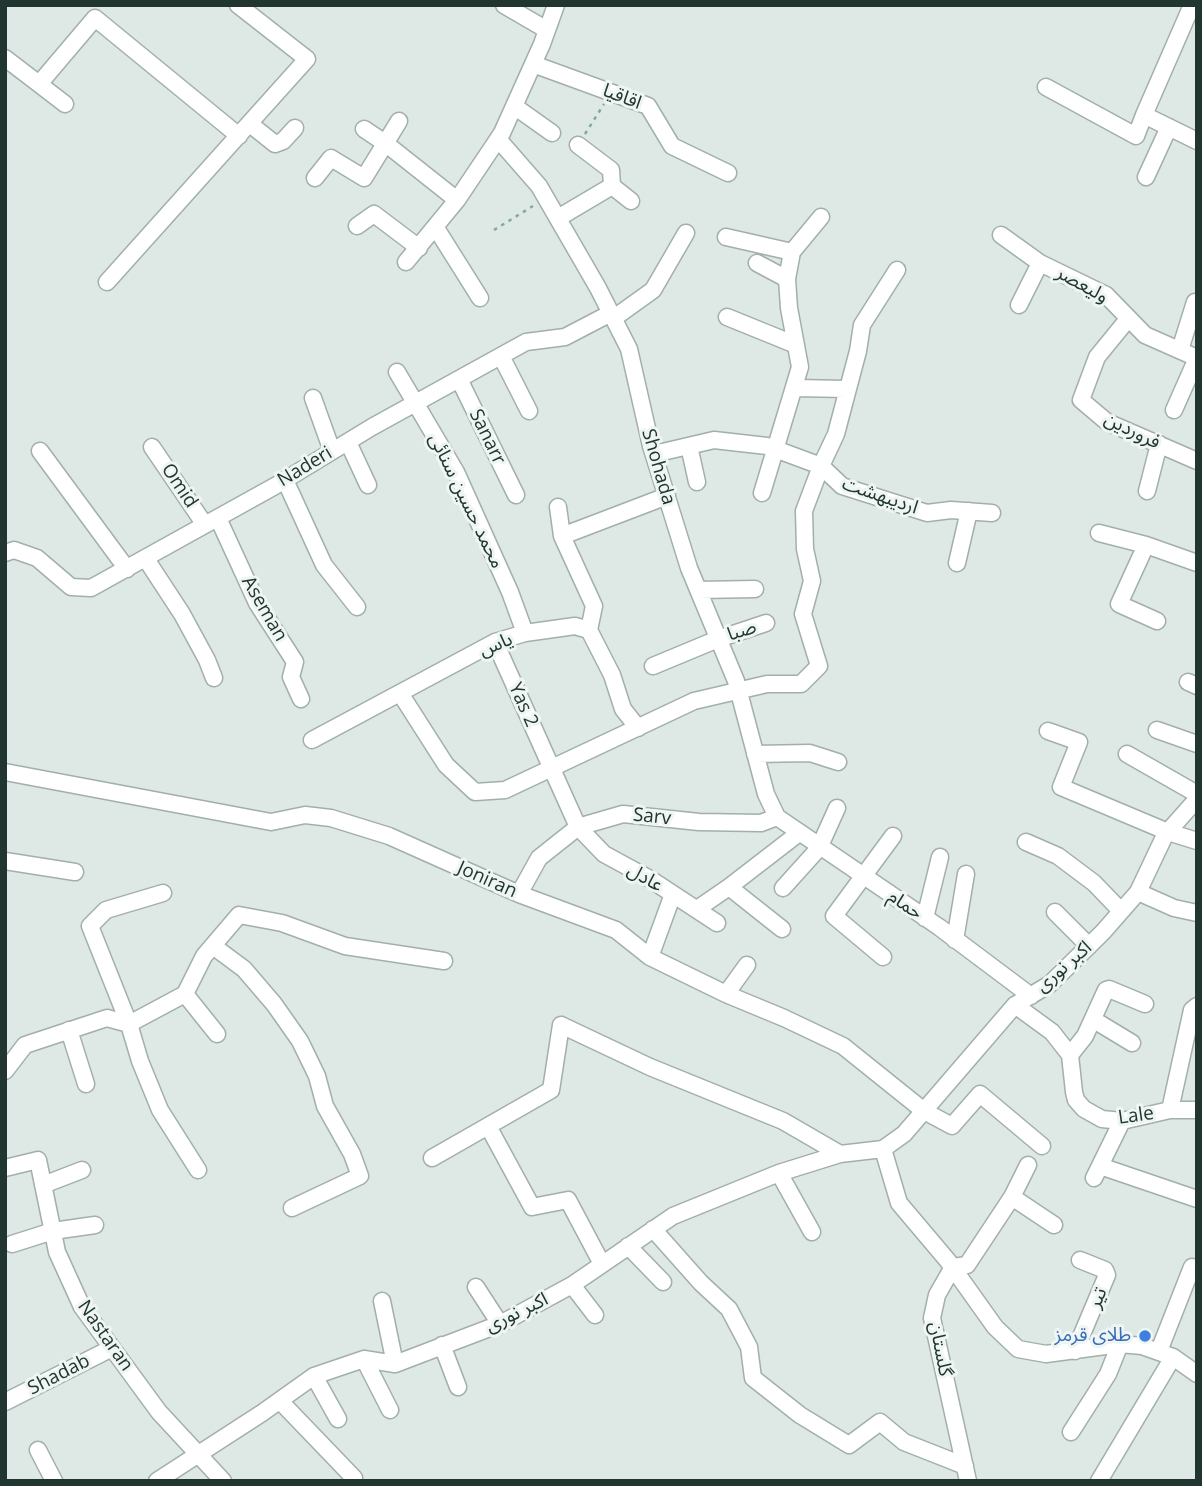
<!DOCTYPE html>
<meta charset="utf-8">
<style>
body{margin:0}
#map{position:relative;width:1202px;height:1486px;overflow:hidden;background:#dee8e4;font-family:"Open Sans",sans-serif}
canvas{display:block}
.frame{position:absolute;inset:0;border:7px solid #213631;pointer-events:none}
</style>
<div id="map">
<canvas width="1202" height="1486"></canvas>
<div class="frame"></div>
</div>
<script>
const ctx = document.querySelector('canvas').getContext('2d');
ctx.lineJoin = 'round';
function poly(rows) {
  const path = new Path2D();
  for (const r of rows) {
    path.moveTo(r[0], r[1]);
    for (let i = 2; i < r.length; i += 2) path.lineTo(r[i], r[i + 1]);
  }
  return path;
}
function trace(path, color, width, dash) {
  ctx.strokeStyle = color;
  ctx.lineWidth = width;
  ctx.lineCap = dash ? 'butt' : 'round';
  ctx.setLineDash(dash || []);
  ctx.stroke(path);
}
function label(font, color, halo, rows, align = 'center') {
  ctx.font = font + ' "Open Sans","Noto Sans Arabic",sans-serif';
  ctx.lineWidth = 6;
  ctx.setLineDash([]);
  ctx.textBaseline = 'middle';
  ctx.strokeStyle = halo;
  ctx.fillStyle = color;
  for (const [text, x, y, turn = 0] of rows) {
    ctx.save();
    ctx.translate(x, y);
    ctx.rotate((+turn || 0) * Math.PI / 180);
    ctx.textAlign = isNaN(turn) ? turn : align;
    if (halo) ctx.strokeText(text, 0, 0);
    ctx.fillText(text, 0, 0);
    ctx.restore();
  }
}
const minor = poly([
 [504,5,547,30],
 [1192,5,1144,115,1197,141],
 [5,58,39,84],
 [533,64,648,106,672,146,728,173],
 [1046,87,1136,136,1144,115],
 [65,104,39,84,95,18,239,136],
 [514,106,552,133],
 [250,124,275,144,283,141,295,128],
 [364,129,385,143,457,200],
 [498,139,539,186,598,288,629,349,651,446,689,568,736,681,766,794,777,817,939,927,1031,996],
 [1146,177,1169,127],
 [315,178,331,158,364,178,399,121],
 [612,186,631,201],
 [558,218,612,186,611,170,578,145],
 [357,226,374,214,419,248],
 [436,228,480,298],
 [1001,235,1040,263,1106,295,1145,335,1197,358],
 [726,237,792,252],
 [406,262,457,200,502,133,542,44,556,5],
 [757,263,787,279],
 [107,282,307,59,238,5],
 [1019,305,1040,263],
 [727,317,796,345],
 [614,318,653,290,686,233],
 [1128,319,1097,357,1081,400,1107,422,1197,461],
 [1180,350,1195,302],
 [501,356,529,411],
 [397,372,456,472,510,592,525,633],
 [459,379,516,495],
 [795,388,846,389],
 [313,398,332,451],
 [1174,410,1197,358],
 [348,442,368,485],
 [689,446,697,482],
 [152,447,205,525],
 [40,451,127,569],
 [654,454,714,440,767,446,821,466,842,486,927,513,951,510,992,513],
 [285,480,324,565,357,607],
 [1147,491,1159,444],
 [762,493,800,367,789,308,787,279,792,252,821,217],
 [558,507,562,536,594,606,589,630],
 [218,518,257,603,295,662,291,677,301,699],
 [1099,533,1146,545,1197,563],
 [562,536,667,496],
 [1146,545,1119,604,1157,621],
 [5,553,14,550,37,558,71,587,91,588,275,486,372,427,526,342,565,337,611,313],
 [146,559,182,614,207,660,214,678],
 [957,563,969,511],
 [698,590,755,589],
 [495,642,578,827,604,854,650,879,717,923],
 [653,666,718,639,766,623],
 [1188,682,1197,686],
 [400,693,446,765,475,792,505,790,694,701,767,684,801,684,819,666,803,614,812,581,805,549,804,511,821,466,836,434,858,351,862,325,897,270],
 [1157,730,1197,744],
 [1048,731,1079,742,1061,787,1168,832,1197,841],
 [312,740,495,642,525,633,575,626,589,630,612,675,623,709,638,728],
 [755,754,810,753,838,762],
 [1127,754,1197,794],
 [5,772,271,822,305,815,331,818,389,836,519,894,616,930,650,957,726,994,784,1018,843,1046,924,1111,952,1126,980,1094,1042,1146],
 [1026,842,1058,856,1094,883,1121,911],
 [5,861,75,872],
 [783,888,819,848,837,808],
 [1138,892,1174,908,1197,913],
 [163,893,106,910,90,926,129,1024,185,994,204,956,239,915,282,923,345,946,444,961],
 [519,894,539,858,578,827,623,814,699,822,761,823,777,817],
 [697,909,729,887],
 [1055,912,1089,946],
 [925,918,940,857],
 [782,929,729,887,799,833],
 [955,940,966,874],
 [213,946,244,969,274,1004,300,1041,317,1076,325,1106,352,1154,360,1176,292,1208],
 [650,957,673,894],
 [883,957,834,916,893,836],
 [185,994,217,1034],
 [726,994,747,965],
 [1015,1005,1052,1032,1070,1055,1074,1092,1076,1100,1084,1109,1102,1119,1122,1121,1170,1110,1197,1110],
 [1094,1020,1132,1043],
 [69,1030,86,1084],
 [1070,1055,1085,1036,1106,990,1109,989,1145,1004],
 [5,1071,25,1045,107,1018,129,1024,140,1061,160,1110,198,1170],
 [1170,1110,1192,1010,1197,1006],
 [883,1149,899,1203,948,1261,995,1327,1018,1349,1046,1354,1120,1344,1142,1346,1173,1357,1197,1374],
 [432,1158,488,1126],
 [1100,1166,1197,1199],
 [5,1168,38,1160,57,1252,82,1307,159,1412,223,1481],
 [779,1173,812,1232],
 [1094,1178,1122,1121],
 [43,1185,82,1170],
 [1012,1197,1054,1225],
 [653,1229,701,1283,729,1309,749,1347,753,1378,800,1415,849,1445,880,1422,904,1442,965,1466],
 [12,1244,53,1231,95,1225],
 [628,1246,663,1282],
 [602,1264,568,1200,532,1207,488,1126,551,1090,561,1025,650,1067,783,1121,840,1154],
 [572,1285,595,1315],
 [476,1287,500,1324],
 [382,1301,395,1364],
 [442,1345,458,1387],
 [1075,1351,1107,1275,1105,1270,1080,1260],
 [1159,1351,1192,1267],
 [364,1359,390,1410],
 [314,1376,338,1419],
 [280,1401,354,1478],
 [5,1402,112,1348],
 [1071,1432,1108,1374,1120,1344],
 [38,1450,54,1481],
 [157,1481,262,1413,314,1376,364,1359,395,1364,500,1324,572,1285,673,1216,779,1173,840,1154,883,1149,904,1134,1015,1005,1050,984,1103,932,1138,892,1165,835,1197,799],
 [968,1481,932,1318,937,1295,953,1267,967,1265,1012,1197,1028,1165],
 [1099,1481,1173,1357]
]);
trace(minor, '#a2afab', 19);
trace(poly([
 [585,134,604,104],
 [494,230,533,206]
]), '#82a99d', 2.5, [3.5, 5]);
trace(minor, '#fff', 16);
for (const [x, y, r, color] of [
 [1145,1336,7,"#3f7fe0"]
]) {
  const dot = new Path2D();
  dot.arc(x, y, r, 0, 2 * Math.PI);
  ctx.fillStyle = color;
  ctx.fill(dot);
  trace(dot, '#eef5f2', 2.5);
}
label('19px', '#213631', '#eef5f2', [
 ["اقاقیا",622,97,21],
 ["ولیعصر",1082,285,29],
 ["فروردین",1132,431,26],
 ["Sanarr",487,437,64],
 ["Naderi",305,467,-31],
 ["Shohada",658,467,74],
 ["Omid",179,486,56],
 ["اردیبهشت",880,496,19],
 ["محمد حسین سنائی",466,501,64],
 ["Aseman",264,609,60],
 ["صبا",742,631,-18],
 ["یاس",496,645,-22],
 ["Yas 2",523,705,66],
 ["Sarv",652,817,6],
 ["عادل",645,878,30],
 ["Joniran",487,880,24],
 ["حمام",905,905,34],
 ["اکبر نوری",1064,967,-41],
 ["Lale",1136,1116,-8],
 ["تیر",1098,1298,-67],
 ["اکبر نوری",517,1313,-26],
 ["Nastaran",105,1336,55],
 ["گلستان",940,1349,79],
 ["Shadab",59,1375,-27]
]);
label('19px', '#366cbe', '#eef5f2', [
 ["طلای قرمز",1131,1336]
], 'right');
</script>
